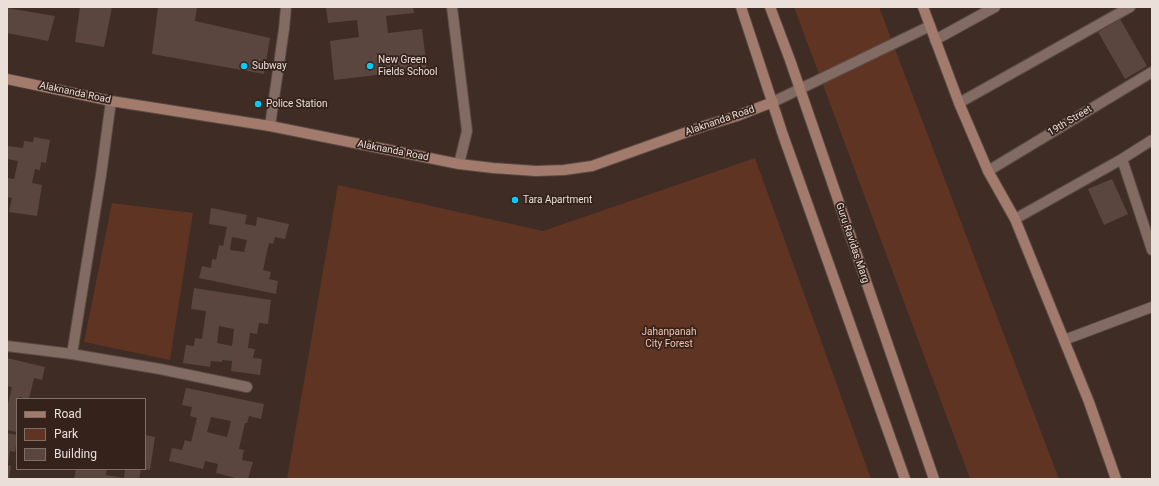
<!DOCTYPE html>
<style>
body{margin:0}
#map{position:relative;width:1159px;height:486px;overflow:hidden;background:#3e2c25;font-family:Roboto,sans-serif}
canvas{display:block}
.frame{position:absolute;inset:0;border:8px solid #ebdfda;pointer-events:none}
.legend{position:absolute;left:16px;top:398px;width:130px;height:72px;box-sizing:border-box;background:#34221b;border:1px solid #7d6e67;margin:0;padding:5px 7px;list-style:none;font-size:12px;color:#ebdfda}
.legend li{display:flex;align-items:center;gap:8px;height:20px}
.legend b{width:20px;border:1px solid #7d6e67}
</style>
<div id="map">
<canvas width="1159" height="486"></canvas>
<div class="frame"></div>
<ul class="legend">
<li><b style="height:5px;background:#a27b6c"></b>Road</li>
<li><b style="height:11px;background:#5f3422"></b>Park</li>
<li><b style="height:11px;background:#5a463f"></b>Building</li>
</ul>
</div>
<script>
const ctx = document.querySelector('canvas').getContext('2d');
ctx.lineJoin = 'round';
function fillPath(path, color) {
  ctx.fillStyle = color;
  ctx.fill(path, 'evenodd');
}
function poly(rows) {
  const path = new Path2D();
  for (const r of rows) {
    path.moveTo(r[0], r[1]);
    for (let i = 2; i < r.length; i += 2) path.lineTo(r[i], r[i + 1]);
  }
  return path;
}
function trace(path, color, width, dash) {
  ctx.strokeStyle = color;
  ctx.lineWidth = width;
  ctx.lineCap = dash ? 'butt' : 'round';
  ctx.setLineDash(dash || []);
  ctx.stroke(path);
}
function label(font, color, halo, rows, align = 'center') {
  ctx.font = font + ' Roboto,sans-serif';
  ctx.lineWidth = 3.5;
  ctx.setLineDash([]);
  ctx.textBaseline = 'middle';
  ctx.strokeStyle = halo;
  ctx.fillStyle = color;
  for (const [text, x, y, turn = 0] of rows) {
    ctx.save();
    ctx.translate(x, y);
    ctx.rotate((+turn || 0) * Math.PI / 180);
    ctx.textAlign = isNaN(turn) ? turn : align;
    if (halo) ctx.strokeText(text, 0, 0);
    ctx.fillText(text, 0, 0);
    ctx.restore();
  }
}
fillPath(poly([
 [794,7,879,7,1059,479,970,479],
 [755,158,871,479,287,479,338,185,543,231],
 [112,203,193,213,170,360,84,342]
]), '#5f3422');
fillPath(poly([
 [80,7,112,7,104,47,75,42],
 [158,7,197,7,195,21,270,38,264,74,152,54],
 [326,7,413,7,414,13,386,16,388,33,422,29,427,69,334,80,330,41,359,37,357,20,328,23],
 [7,8,55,16,48,41,7,33],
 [1120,19,1147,66,1125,79,1098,32],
 [34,137,50,140,46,163,41,162,40,170,35,169,32,183,42,185,37,216,9,212,12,198,7,197,7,178,14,179,18,161,7,159,7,146,23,148,24,141,33,142],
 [1112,179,1128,214,1104,225,1088,189],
 [211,208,247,215,245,224,256,226,257,217,289,224,285,239,275,237,273,244,269,243,263,270,271,272,269,279,278,281,276,294,199,278,202,266,211,268,212,259,216,260,219,245,223,246,227,227,209,224],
 [232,237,247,240,244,252,230,250],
 [194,288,271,300,268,324,259,323,257,334,250,333,248,348,255,349,253,358,262,359,260,375,231,371,232,361,222,360,222,362,211,361,210,367,183,363,186,345,194,346,195,338,202,339,206,311,191,309],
 [219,326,234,329,232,346,217,343],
 [7,358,45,367,42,380,34,378,29,399,19,397,18,399,17,399,16,410,17,411,17,432,7,430,7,404,8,404,12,387,7,386],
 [186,388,187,388,264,404,261,419,249,416,247,423,245,423,239,449,244,450,242,460,253,462,248,479,239,479,216,473,218,464,205,461,203,469,169,461,172,448,182,450,185,440,191,442,197,418,190,416,192,407,182,405],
 [211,417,231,421,227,437,207,432],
 [7,433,17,435,17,445,16,445,15,452,10,451,8,465],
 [145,435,155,437,150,470,145,469],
 [7,465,11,466,9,479,7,479],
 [76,469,90,470,90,469,107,469,106,475,124,478,125,469,141,469,139,479,74,479]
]), '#5a463f');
const lane = poly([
 [270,126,284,29,286,7]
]);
const street = poly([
 [452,7,467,131,459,164],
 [935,40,995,7],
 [773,102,930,26],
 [959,103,1130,7],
 [1122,159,1152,250],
 [988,171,1152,72],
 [1015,219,1122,159,1152,140],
 [1064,340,1152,307],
 [7,346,72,354,95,358,160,369,247,387],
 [72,354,101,175,111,101]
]);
const secondary = poly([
 [741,7,783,135,905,479],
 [770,7,790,60,934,479],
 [923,7,959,103,988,171,1015,219,1089,402,1116,479],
 [7,79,111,101,270,126,459,164,493,168,536,171,564,170,592,166,704,126,737,116,773,102]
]);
trace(lane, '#584943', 12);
trace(street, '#584943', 12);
trace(secondary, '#584943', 12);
trace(lane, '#816b63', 10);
trace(street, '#816b63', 10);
trace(secondary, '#a27b6c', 10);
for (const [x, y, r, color] of [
 [244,66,4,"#04cbf9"],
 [370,66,4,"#04cbf9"],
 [258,104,4,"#04cbf9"],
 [515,200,4,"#04cbf9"]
]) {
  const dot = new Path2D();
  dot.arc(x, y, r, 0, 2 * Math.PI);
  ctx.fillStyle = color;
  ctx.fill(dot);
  trace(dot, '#34221b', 1.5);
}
label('10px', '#ebdfda', '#34221b', [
 ["New Green",378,60],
 ["Fields School",378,72],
 ["Subway",252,66],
 ["Police Station",266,104],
 ["Tara Apartment",523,200]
], 'left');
label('10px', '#ebdfda', '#34221b', [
 ["Alaknanda Road",75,93,12],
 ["Alaknanda Road",720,121,-19],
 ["19th Street",1070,121,-31],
 ["Alaknanda Road",393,151,11],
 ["Guru Ravidas Marg",852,243,71]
]);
label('10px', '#f6c3af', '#34221b', [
 ["Jahanpanah",669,332],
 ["City Forest",669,344]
]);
</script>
